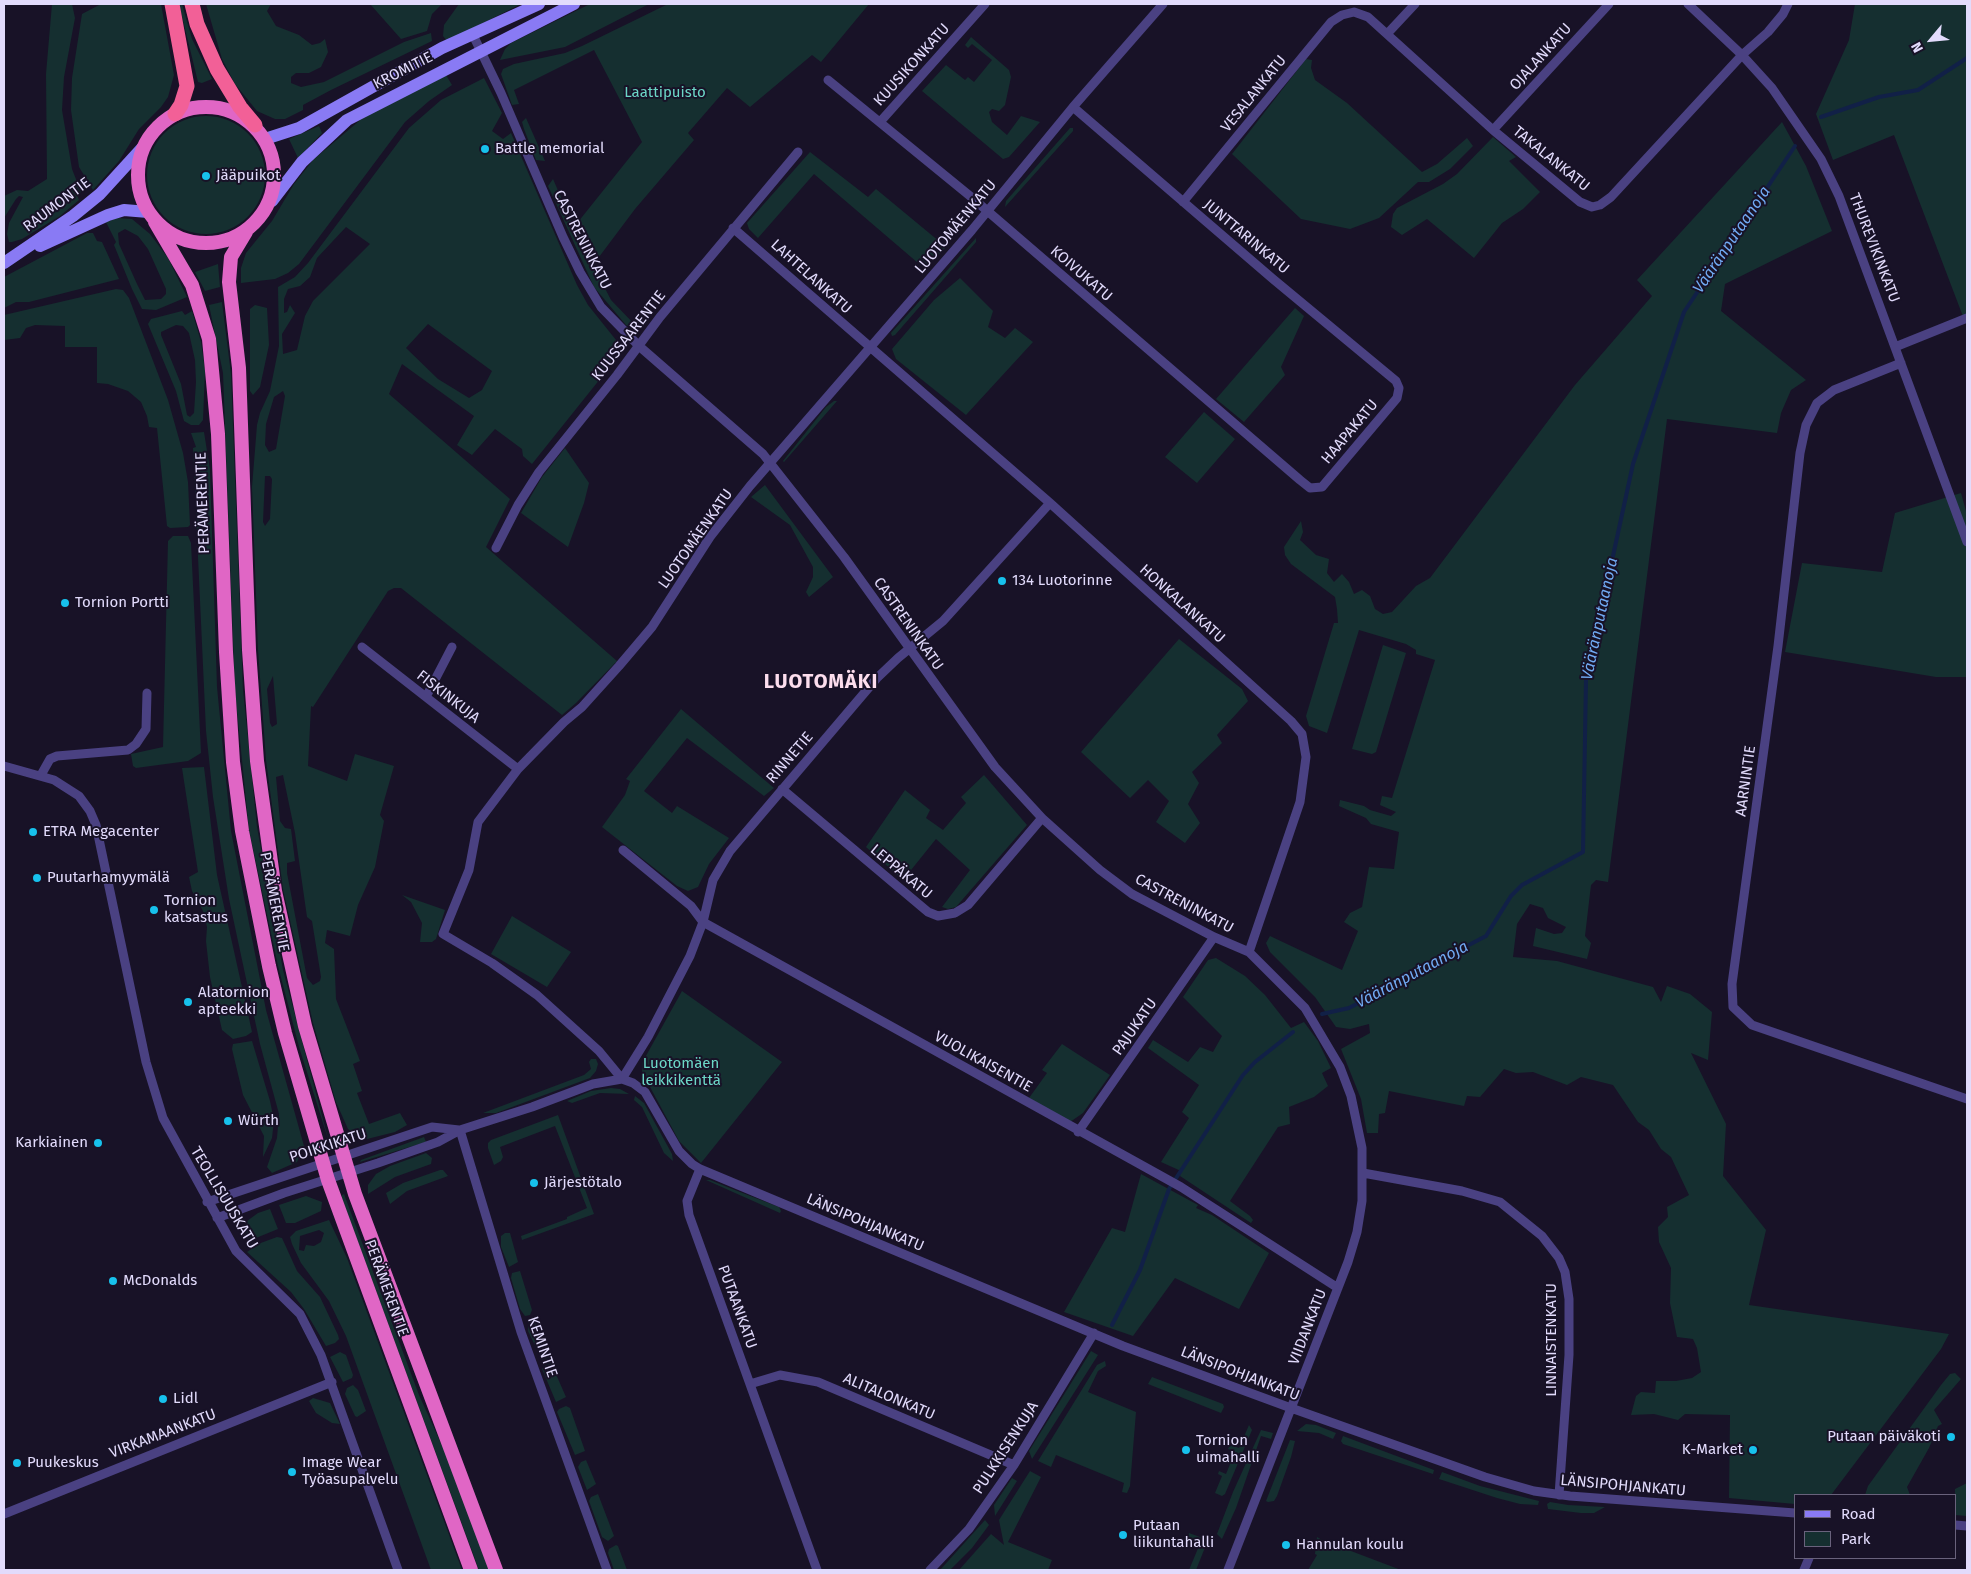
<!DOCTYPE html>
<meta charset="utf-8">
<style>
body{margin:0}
#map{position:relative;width:1971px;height:1574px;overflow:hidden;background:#181227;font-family:"Fira Sans",sans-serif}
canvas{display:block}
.frame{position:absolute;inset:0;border:5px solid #e2dbfc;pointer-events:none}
.legend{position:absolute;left:1794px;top:1494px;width:162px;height:65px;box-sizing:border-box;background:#181227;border:1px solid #69627c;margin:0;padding:6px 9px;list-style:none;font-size:15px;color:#e2dbfc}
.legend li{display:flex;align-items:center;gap:10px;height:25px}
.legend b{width:25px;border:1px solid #69627c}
.north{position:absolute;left:1906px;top:15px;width:50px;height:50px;-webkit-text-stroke:4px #181227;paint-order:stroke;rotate:242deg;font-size:14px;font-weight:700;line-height:20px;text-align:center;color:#e2dbfc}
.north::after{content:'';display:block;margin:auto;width:18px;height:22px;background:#e2dbfc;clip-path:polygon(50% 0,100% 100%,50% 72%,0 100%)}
</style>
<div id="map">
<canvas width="1971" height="1574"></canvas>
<div class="frame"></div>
<ul class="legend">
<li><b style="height:6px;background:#897af4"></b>Road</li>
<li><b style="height:14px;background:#152f30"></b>Park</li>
</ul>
<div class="north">N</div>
</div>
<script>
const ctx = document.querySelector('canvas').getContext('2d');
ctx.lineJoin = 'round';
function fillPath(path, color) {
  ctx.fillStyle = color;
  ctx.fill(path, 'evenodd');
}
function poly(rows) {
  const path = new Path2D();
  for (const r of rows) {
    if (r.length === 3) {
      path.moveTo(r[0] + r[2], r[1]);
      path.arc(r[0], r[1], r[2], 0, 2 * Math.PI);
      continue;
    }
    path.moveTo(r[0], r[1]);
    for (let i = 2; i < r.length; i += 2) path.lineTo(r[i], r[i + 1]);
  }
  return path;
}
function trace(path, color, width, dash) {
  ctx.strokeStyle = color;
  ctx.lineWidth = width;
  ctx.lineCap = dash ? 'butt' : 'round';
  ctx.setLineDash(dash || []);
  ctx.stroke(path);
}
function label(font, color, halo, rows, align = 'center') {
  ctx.font = font + ' "Fira Sans",sans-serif';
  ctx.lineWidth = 4;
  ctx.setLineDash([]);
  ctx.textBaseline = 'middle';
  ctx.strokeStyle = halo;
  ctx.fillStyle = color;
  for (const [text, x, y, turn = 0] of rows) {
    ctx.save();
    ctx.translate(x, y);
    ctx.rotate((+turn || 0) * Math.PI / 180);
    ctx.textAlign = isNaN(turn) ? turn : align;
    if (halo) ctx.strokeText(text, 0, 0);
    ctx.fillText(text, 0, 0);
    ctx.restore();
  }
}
fillPath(poly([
 [52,4,72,4,75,18,64,77,62,110,72,169,81,192,77,195,79,200,60,216,22,239,12,242,9,242,7,234,9,223,23,197,19,196,16,199,4,218,4,196,17,190,28,191,47,179,46,74],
 [101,4,161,4,174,75,168,97,161,107,139,129,119,161,93,190,79,167,71,110,72,78,82,14],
 [179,4,182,4,192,39,212,79,202,83,198,82],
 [206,4,271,4,267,11,276,26,299,35,312,45,320,43,325,39,328,52,321,67,309,73,296,73,291,77,291,83,301,87,324,82,404,42,431,33,432,41,331,90,303,105,303,110,285,119,275,119,257,111,235,84,222,59],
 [370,4,442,4,432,14,427,31,401,39],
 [459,4,521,4,447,41,443,36,444,25],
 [590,4,649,4,565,47,500,60,505,49,511,43],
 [668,4,869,4,821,62,812,55,750,107,727,88,688,133,694,140,635,209,593,265,611,300,637,327,635,330,626,325,594,287,548,186,553,179,574,227,642,142,594,50,514,90,519,104,512,105,501,74,503,69,514,64,565,53,582,46],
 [1855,4,1967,4,1967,327,1894,135,1833,160,1816,114,1849,40],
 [971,37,1009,70,1011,77,1005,105,999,111,992,109,989,112,992,122,1007,135,1021,116,1040,122,1009,157,1003,159,922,91,946,65,965,80,968,77,974,82,992,60,972,44,968,48,965,45],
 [1306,59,1312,60,1311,68,1315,80,1347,103,1422,172,1437,164,1467,138,1473,146,1450,169,1429,182,1418,182,1379,218,1350,229,1301,219,1232,154],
 [446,75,452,85,429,101,405,122,299,264,288,273,275,279,241,283,241,268,246,253,272,221,294,184,313,160,365,116],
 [484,78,502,113,492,131,503,139,511,133,577,285,588,305,620,345,616,359,532,464,523,456,522,449,495,429,472,455,457,445,474,416,402,364,389,394,510,499,486,547,617,661,576,703,562,715,401,588,394,588,388,591,313,707,311,706,308,766,347,781,355,754,394,766,380,815,384,821,375,867,358,905,350,936,327,930,325,943,334,949,336,999,360,1061,353,1064,362,1091,357,1093,369,1124,400,1113,407,1125,395,1132,367,1139,359,1138,348,1129,336,1102,313,1023,283,889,266,760,258,650,252,487,257,425,260,413,270,391,279,346,278,287,295,277,308,263,409,128,441,100],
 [346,227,370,244,313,301,305,316,297,350,283,354,282,334,295,313,290,305,287,312,284,313,284,299,288,289,300,286,310,277,317,258],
 [428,324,492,371,482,390,469,398,438,379,406,348],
 [283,391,285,396,276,449,269,452,265,445,266,424,274,397],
 [265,476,270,476,272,479,270,519,265,526,263,522],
 [273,676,277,724,272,727,270,723,267,689],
 [283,775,295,833,307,917,312,921,321,977,320,981,313,985,307,978,287,873,287,863,295,861,291,829,285,828,280,821,276,777],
 [206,175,59],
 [526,118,545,161,536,160,524,129,522,122],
 [1782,122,1806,166,1832,231,1725,284,1721,311,1806,380,1791,390,1781,413,1777,433,1667,419,1608,882,1596,880,1591,885,1585,936,1591,943,1587,959,1533,946,1536,928,1554,934,1562,933,1566,927,1548,918,1543,908,1530,904,1517,924,1513,957,1557,961,1653,987,1661,1002,1667,986,1690,994,1712,1012,1708,1060,1691,1053,1726,1124,1723,1176,1766,1230,1749,1305,1949,1334,1941,1349,1831,1495,1795,1495,1795,1504,1729,1498,1730,1415,1685,1414,1678,1420,1654,1414,1631,1415,1636,1396,1641,1392,1655,1393,1656,1381,1676,1381,1692,1378,1701,1372,1697,1348,1693,1339,1677,1337,1670,1303,1671,1268,1659,1242,1658,1227,1668,1217,1667,1207,1689,1195,1671,1157,1661,1149,1649,1130,1638,1122,1613,1085,1581,1077,1567,1085,1533,1072,1516,1073,1504,1069,1480,1097,1467,1096,1464,1106,1389,1091,1385,1113,1379,1114,1378,1133,1367,1133,1361,1099,1341,1049,1370,1033,1369,1024,1350,1029,1336,1027,1315,997,1270,952,1266,943,1270,936,1342,970,1358,931,1344,922,1350,913,1362,907,1369,867,1394,869,1399,832,1371,824,1366,818,1339,806,1340,800,1364,806,1370,810,1391,816,1396,812,1380,805,1382,796,1392,798,1435,660,1416,654,1416,650,1406,644,1359,630,1327,733,1309,726,1306,716,1334,623,1338,623,1337,609,1335,597,1291,564,1285,555,1284,547,1301,521,1303,532,1300,540,1316,555,1329,559,1327,573,1334,582,1342,574,1349,582,1354,594,1362,590,1370,596,1375,609,1383,614,1392,612,1416,586,1430,578,1575,385,1652,296,1637,280],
 [319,126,322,133,298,158,289,139],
 [1070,128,1073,128,1073,131,1005,207,1006,201],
 [1493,137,1516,157,1509,161,1540,192,1523,209,1502,223,1474,258,1427,219,1402,235,1391,227,1393,214,1397,208,1443,184,1457,174],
 [810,152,868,197,876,189,946,247,925,269,814,174,758,238,749,229,747,223],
 [117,218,132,219,150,234,168,258,187,297,156,310,142,309,132,289,114,245,116,242,106,222],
 [125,229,138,236,148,249,166,289,166,294,161,299,145,300,137,284,119,244,118,233],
 [87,233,93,233,97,241,102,242,119,279,29,302,16,302,4,308,4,277],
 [976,238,976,242,895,335,892,336,891,333],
 [218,264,220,287,205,291,195,272],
 [960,278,993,311,988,327,1005,338,1015,328,1033,342,966,415,896,359,892,349,934,300],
 [116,289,123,290,129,298,168,400,183,453,188,482,190,525,188,527,170,528,167,526,157,428,149,427,147,416,141,402,128,391,108,384,97,383,97,347,65,347,65,326,35,325,26,328,20,338,4,340,4,315],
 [222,302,231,374,243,690,257,827,283,970,329,1142,299,1047,278,966,249,830,235,691,223,373,209,305],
 [255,305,267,308,269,345,260,387,253,395,250,391,250,309],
 [1295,308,1304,316,1281,367,1285,375,1244,422,1216,399],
 [182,311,185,315,192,311,201,342,205,371,203,420,199,425,191,425,184,421,176,391,148,324,151,319],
 [176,325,183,326,189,333,195,360,196,382,194,413,190,417,187,415,181,384,161,335,161,332],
 [834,401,837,401,784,462,783,461,826,407],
 [1204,412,1235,439,1197,483,1165,457],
 [204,432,210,470,217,687,231,831,266,1010,304,1146,297,1162,272,1173,267,1167,277,1138,279,1114,260,1044,229,899,213,797,206,731,193,448,196,447,191,433],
 [565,448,589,483,584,503,568,547,521,513,542,477],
 [765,485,833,577,809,597,806,592,813,577,813,567,790,525,751,497],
 [1961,493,1967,515,1967,677,1936,677,1785,652,1802,563,1882,572,1895,513],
 [173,536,188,536,191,543,201,753,188,761,136,768,133,766,131,754,163,747,168,541],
 [1179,639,1242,689,1248,701,1217,735,1222,743,1192,772,1199,783,1188,804,1200,823,1185,843,1156,822,1169,801,1148,780,1130,798,1081,752],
 [1383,645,1406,653,1376,752,1372,754,1352,749],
 [681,709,774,788,764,796,687,738,644,791,672,813,677,806,729,838,709,864,698,887,688,891,677,886,602,827,625,795,630,781,626,779],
 [204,767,217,875,252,1032,246,1036,233,1039,222,1030,210,977,206,941,207,927,203,911,192,891,189,877,198,872,182,768],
 [984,775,1027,825,956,907,948,909,942,907,970,870,936,839,903,880,866,847,905,790,930,810,926,818,943,830,966,803,961,797],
 [402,895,445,910,436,939,432,942,420,942,422,923,411,902],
 [512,916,571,952,547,987,491,954],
 [1216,958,1245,976,1265,995,1291,1028,1304,1022,1318,1041,1331,1068,1322,1073,1328,1086,1314,1097,1289,1107,1290,1124,1278,1127,1230,1201,1250,1216,1253,1220,1251,1223,1180,1176,1181,1171,1161,1162,1189,1118,1182,1112,1199,1085,1148,1048,1153,1040,1188,1062,1200,1047,1213,1052,1222,1036,1183,997,1208,960],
 [682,991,782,1062,701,1163,679,1141,642,1072,642,1063],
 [252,1041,270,1101,274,1120,272,1138,263,1157,264,1136,243,1095,232,1049,233,1044],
 [1062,1044,1110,1075,1083,1113,1070,1122,1029,1098,1047,1073,1042,1070],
 [591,1059,596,1059,598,1064,596,1071,590,1078,496,1113,483,1113,584,1075,591,1069,589,1062],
 [611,1088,620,1089,629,1094,600,1093,572,1103,567,1101,591,1091],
 [635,1096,644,1103,672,1154,673,1161,664,1153,642,1107,634,1100],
 [558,1115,594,1214,522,1240,521,1236,567,1219,567,1217,587,1208,555,1126,500,1147,503,1157,501,1161,494,1165,488,1148,488,1143,491,1140],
 [424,1137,426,1142,360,1162,361,1160],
 [426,1153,432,1158,431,1164,395,1177,368,1194,368,1185,376,1174,390,1166],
 [440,1170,443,1170,448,1176,407,1191,390,1204,386,1193,403,1183],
 [1141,1174,1198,1205,1196,1208,1212,1215,1269,1253,1239,1309,1175,1278,1133,1336,1064,1312,1112,1228,1125,1232],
 [706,1180,710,1180,740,1192,779,1207,781,1211,780,1213],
 [344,1194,419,1395,444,1450,489,1570,479,1570,342,1199,342,1195],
 [306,1196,322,1202,321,1211,295,1223,286,1223,279,1205],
 [270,1209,278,1229,251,1240,242,1237,247,1221,258,1213],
 [329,1220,347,1258,462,1570,431,1570,346,1336,329,1301,301,1263,292,1244,290,1237,296,1231],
 [319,1230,324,1233,321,1242,314,1246,306,1245,304,1251,299,1250,300,1236],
 [505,1233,510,1233,518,1262,509,1267,501,1247,501,1236],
 [277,1237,282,1238,297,1271,320,1297,338,1335,339,1339,335,1343,326,1346,304,1309,291,1292,247,1252,258,1244],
 [520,1271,532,1310,530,1315,525,1316,520,1309,511,1278,512,1273],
 [535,1320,551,1357,542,1360,528,1331,529,1322],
 [1091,1351,1098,1355,1032,1459,1029,1451],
 [340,1352,346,1355,353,1375,352,1378,343,1382,330,1357],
 [1105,1361,1106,1366,1098,1371,1088,1392,1136,1412,1130,1486,1127,1493,1122,1492,1124,1483,1056,1455,1051,1467,1038,1461,1097,1365],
 [551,1363,566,1397,556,1402,542,1369,544,1366],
 [1955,1373,1961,1379,1934,1410,1942,1424,1938,1426,1929,1448,1907,1487,1910,1495,1865,1495,1868,1486,1941,1385,1950,1374],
 [1152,1377,1223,1404,1224,1407,1221,1413,1148,1384],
 [353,1385,358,1390,366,1411,357,1417,355,1416,345,1394,347,1388],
 [313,1398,330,1403,340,1424,332,1423,316,1413,309,1401],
 [566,1406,570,1408,585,1451,575,1455,557,1412,559,1409],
 [1306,1424,1316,1425,1336,1433,1333,1439,1319,1433,1297,1431],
 [1249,1425,1252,1430,1225,1494,1222,1496,1215,1493,1222,1476,1218,1474,1219,1471,1226,1474,1235,1452,1228,1449,1230,1445,1239,1448],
 [1261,1430,1273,1433,1271,1439,1261,1436,1236,1508,1222,1539,1217,1534,1233,1492],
 [1343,1436,1434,1470,1433,1474,1343,1444,1341,1441],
 [1290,1440,1295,1441,1291,1457,1277,1496,1274,1501,1268,1502,1266,1501],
 [586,1460,596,1484,587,1490,578,1467,581,1462],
 [1030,1471,1041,1477,1008,1542,1052,1560,1048,1570,959,1570,991,1534,1004,1545,999,1520],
 [1442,1472,1480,1486,1539,1501,1538,1505,1520,1504,1497,1498,1439,1479],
 [1012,1478,1017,1481,995,1516,994,1505],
 [1967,1483,1967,1516,1955,1515,1955,1489],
 [598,1494,614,1536,608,1541,602,1537,589,1501,591,1497],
 [1550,1502,1568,1505,1605,1507,1594,1513,1581,1513,1548,1509,1547,1504],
 [985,1520,989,1525,972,1548,950,1570,940,1570],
 [1189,1533,1208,1540,1196,1570,1189,1570,1199,1546,1186,1541],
 [1317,1537,1322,1540,1401,1570,1308,1570,1317,1555,1315,1554],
 [616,1545,618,1546,627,1570,614,1570,608,1553,609,1549]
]), '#152f30');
trace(poly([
 [1821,117,1879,97,1918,90,1967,58],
 [1322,1014,1349,1008,1486,936,1511,896,1522,885,1583,852,1586,680,1633,464,1684,312,1795,146],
 [1112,1325,1140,1270,1169,1189,1243,1075,1255,1062,1293,1032]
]), '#112047', 4);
trace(poly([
 [1688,4,1742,55,1772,88,1821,159,1839,196,1967,542],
 [1387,34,1415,4],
 [473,35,501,93,563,237,580,272,601,307,639,346,763,454,844,557,995,767,1042,818,1100,870,1132,894,1214,937,1249,952,1305,1008,1340,1067,1351,1096,1362,1148,1362,1201,1357,1232,1348,1262,1228,1570],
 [828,80,970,196,1300,480,1310,488,1322,487,1397,398,1399,388,1396,381,1273,279,1073,107],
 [880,122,985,4],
 [1493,130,1609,4],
 [1183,202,1331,22,1342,15,1354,12,1368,17,1493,130,1580,202,1592,207,1600,205,1611,197,1742,55,1768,32,1783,14,1788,4],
 [733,228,1050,503,1291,721,1302,734,1306,757,1300,802,1249,952],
 [1895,347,1967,318],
 [1901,363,1834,390,1817,403,1806,425,1800,453,1778,646,1732,984,1733,1007,1752,1025,1967,1099],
 [496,548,518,505,539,472,617,375,660,317,798,152],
 [362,647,518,769],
 [426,697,452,647],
 [4,766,54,780,79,796,90,811,96,825,146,1062,163,1118,236,1251,300,1314,321,1355,398,1570],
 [41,775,50,759,57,756,128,750,136,744,146,729,147,693],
 [782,789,928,912,938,916,955,913,968,905,1042,818],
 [623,850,691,906,703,922,1181,1187,1338,1288],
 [622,1079,599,1051,537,995,492,963,443,934,469,870,478,822,518,769,564,722,582,707,619,666,652,627,710,537,750,486,972,230,1073,107,1163,4],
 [622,1079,648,1037,690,956,703,922,713,880,730,851,877,678,898,658,943,621,1050,503],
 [460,1130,521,1332,607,1570],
 [1078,1132,1214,937],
 [700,1169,687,1201,689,1215,817,1570],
 [1363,1173,1462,1191,1500,1202,1542,1236,1559,1258,1565,1272,1569,1299,1569,1355,1559,1495],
 [207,1202,432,1127,459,1130],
 [217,1218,284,1193,378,1163,438,1142,460,1130,532,1107,593,1084,622,1079,633,1083,645,1092,679,1151,692,1164,700,1169,1123,1346,1291,1408,1485,1477,1534,1491,1570,1496,1795,1513],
 [750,1384,780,1375,818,1382,1014,1465],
 [4,1514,332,1382],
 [1955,1525,1967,1526],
 [930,1570,969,1529,1014,1465,1094,1333],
 [1804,1570,1809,1558]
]), '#4a4182', 9);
trace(poly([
 [265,139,299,128,442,48,539,4],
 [272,201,302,162,347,120,574,4],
 [40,246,108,215,124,210,148,212],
 [4,263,73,216,100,194,142,148]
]), '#897af4', 12);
trace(poly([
 [206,175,68],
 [155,222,192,285,209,339,218,434,226,652,233,762,242,831,269,966,285,1033,328,1180,471,1570],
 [246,232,231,257,229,282,239,368,249,650,257,761,275,891,305,1026,355,1194,496,1570]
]), '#e066c5', 14);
trace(poly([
 [172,4,187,86,181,105,175,114],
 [192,4,197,24,217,69,240,107,255,125]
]), '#f26097', 15);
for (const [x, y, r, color] of [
 [485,149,5,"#17c1ec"],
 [206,176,5,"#17c1ec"],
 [1002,581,5,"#17c1ec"],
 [65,603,5,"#17c1ec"],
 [33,832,5,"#17c1ec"],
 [37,878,5,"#17c1ec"],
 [154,910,5,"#17c1ec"],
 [188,1002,5,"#17c1ec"],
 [228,1121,5,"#17c1ec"],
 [98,1143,5,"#17c1ec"],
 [534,1183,5,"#17c1ec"],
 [113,1281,5,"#17c1ec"],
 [163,1399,5,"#17c1ec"],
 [1951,1437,5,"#17c1ec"],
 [1186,1450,5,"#17c1ec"],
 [1753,1450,5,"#17c1ec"],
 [17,1463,5,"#17c1ec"],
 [292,1472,5,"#17c1ec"],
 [1123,1535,5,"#17c1ec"],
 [1286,1545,5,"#17c1ec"]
]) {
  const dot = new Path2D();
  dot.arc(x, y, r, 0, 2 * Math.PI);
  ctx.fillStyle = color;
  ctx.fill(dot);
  trace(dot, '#181227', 2);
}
label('15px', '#e2dbfc', '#181227', [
 ["OJALANKATU",1541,57,-48],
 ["KUUSIKONKATU",912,65,-48],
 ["KROMITIE",403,71,-27],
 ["VESALANKATU",1254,94,-51],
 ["TAKALANKATU",1551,159,39],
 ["RAUMONTIE",57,205,-37],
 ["LUOTOMÄENKATU",956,227,-50],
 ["JUNTTARINKATU",1246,237,40],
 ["CASTRENINKATU",582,240,63],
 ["THUREVIKINKATU",1874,248,69],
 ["KOIVUKATU",1081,274,41],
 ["LAHTELANKATU",811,277,42],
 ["KUUSSAARENTIE",629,336,-52],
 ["HAAPAKATU",1350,432,-50],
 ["PERÄMERENTIE",203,503,-92],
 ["LUOTOMÄENKATU",696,539,-55],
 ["HONKALANKATU",1182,604,42],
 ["CASTRENINKATU",908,624,55],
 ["FISKINKUJA",448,697,38],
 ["RINNETIE",790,758,-49],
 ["AARNINTIE",1746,781,-82],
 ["LEPPÄKATU",901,872,40],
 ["PERÄMERENTIE",274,902,79],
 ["CASTRENINKATU",1184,904,28],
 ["PAJUKATU",1135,1027,-55],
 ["VUOLIKAISENTIE",983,1062,29],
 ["POIKKIKATU",328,1146,-18],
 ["TEOLLISUUSKATU",224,1198,59],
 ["LÄNSIPOHJANKATU",865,1223,23],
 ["PERÄMERENTIE",386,1288,70],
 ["PUTAANKATU",737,1307,70],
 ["VIIDANKATU",1308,1327,-69],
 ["LINNAISTENKATU",1552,1340,-90],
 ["KEMINTIE",542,1347,71],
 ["LÄNSIPOHJANKATU",1240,1374,21],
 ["ALITALONKATU",889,1397,23],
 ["VIRKAMAANKATU",163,1434,-21],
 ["PULKKISENKUJA",1006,1448,-57],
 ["LÄNSIPOHJANKATU",1623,1486,5]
]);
label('15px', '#6cd7c7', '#181227', [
 ["Laattipuisto",665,93],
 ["Luotomäen",681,1064],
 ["leikkikenttä",681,1081]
]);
label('15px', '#e2dbfc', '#181227', [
 ["Battle memorial",495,149],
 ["Jääpuikot",216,176],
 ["134 Luotorinne",1012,581],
 ["Tornion Portti",75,603],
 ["ETRA Megacenter",43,832],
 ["Puutarhamyymälä",47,878],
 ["Tornion",164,901],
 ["katsastus",164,918],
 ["Alatornion",198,993],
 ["apteekki",198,1010],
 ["Würth",238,1121],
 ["Karkiainen",88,1143,"right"],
 ["Järjestötalo",544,1183],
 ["McDonalds",123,1281],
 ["Lidl",173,1399],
 ["Putaan päiväkoti",1941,1437,"right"],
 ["Tornion",1196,1441],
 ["uimahalli",1196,1458],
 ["K-Market",1743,1450,"right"],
 ["Puukeskus",27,1463],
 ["Image Wear",302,1463],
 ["Työasupalvelu",302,1480],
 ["Putaan",1133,1526],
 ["liikuntahalli",1133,1543],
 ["Hannulan koulu",1296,1545]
], 'left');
label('italic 16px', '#71aaf3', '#181227', [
 ["Vääränputaanoja",1732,240,-56],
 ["Vääränputaanoja",1600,619,-78],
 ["Vääränputaanoja",1412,975,-28]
]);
ctx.letterSpacing = '1px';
label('bold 20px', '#fcdded', '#181227', [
 ["LUOTOMÄKI",821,682]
]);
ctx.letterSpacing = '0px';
</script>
